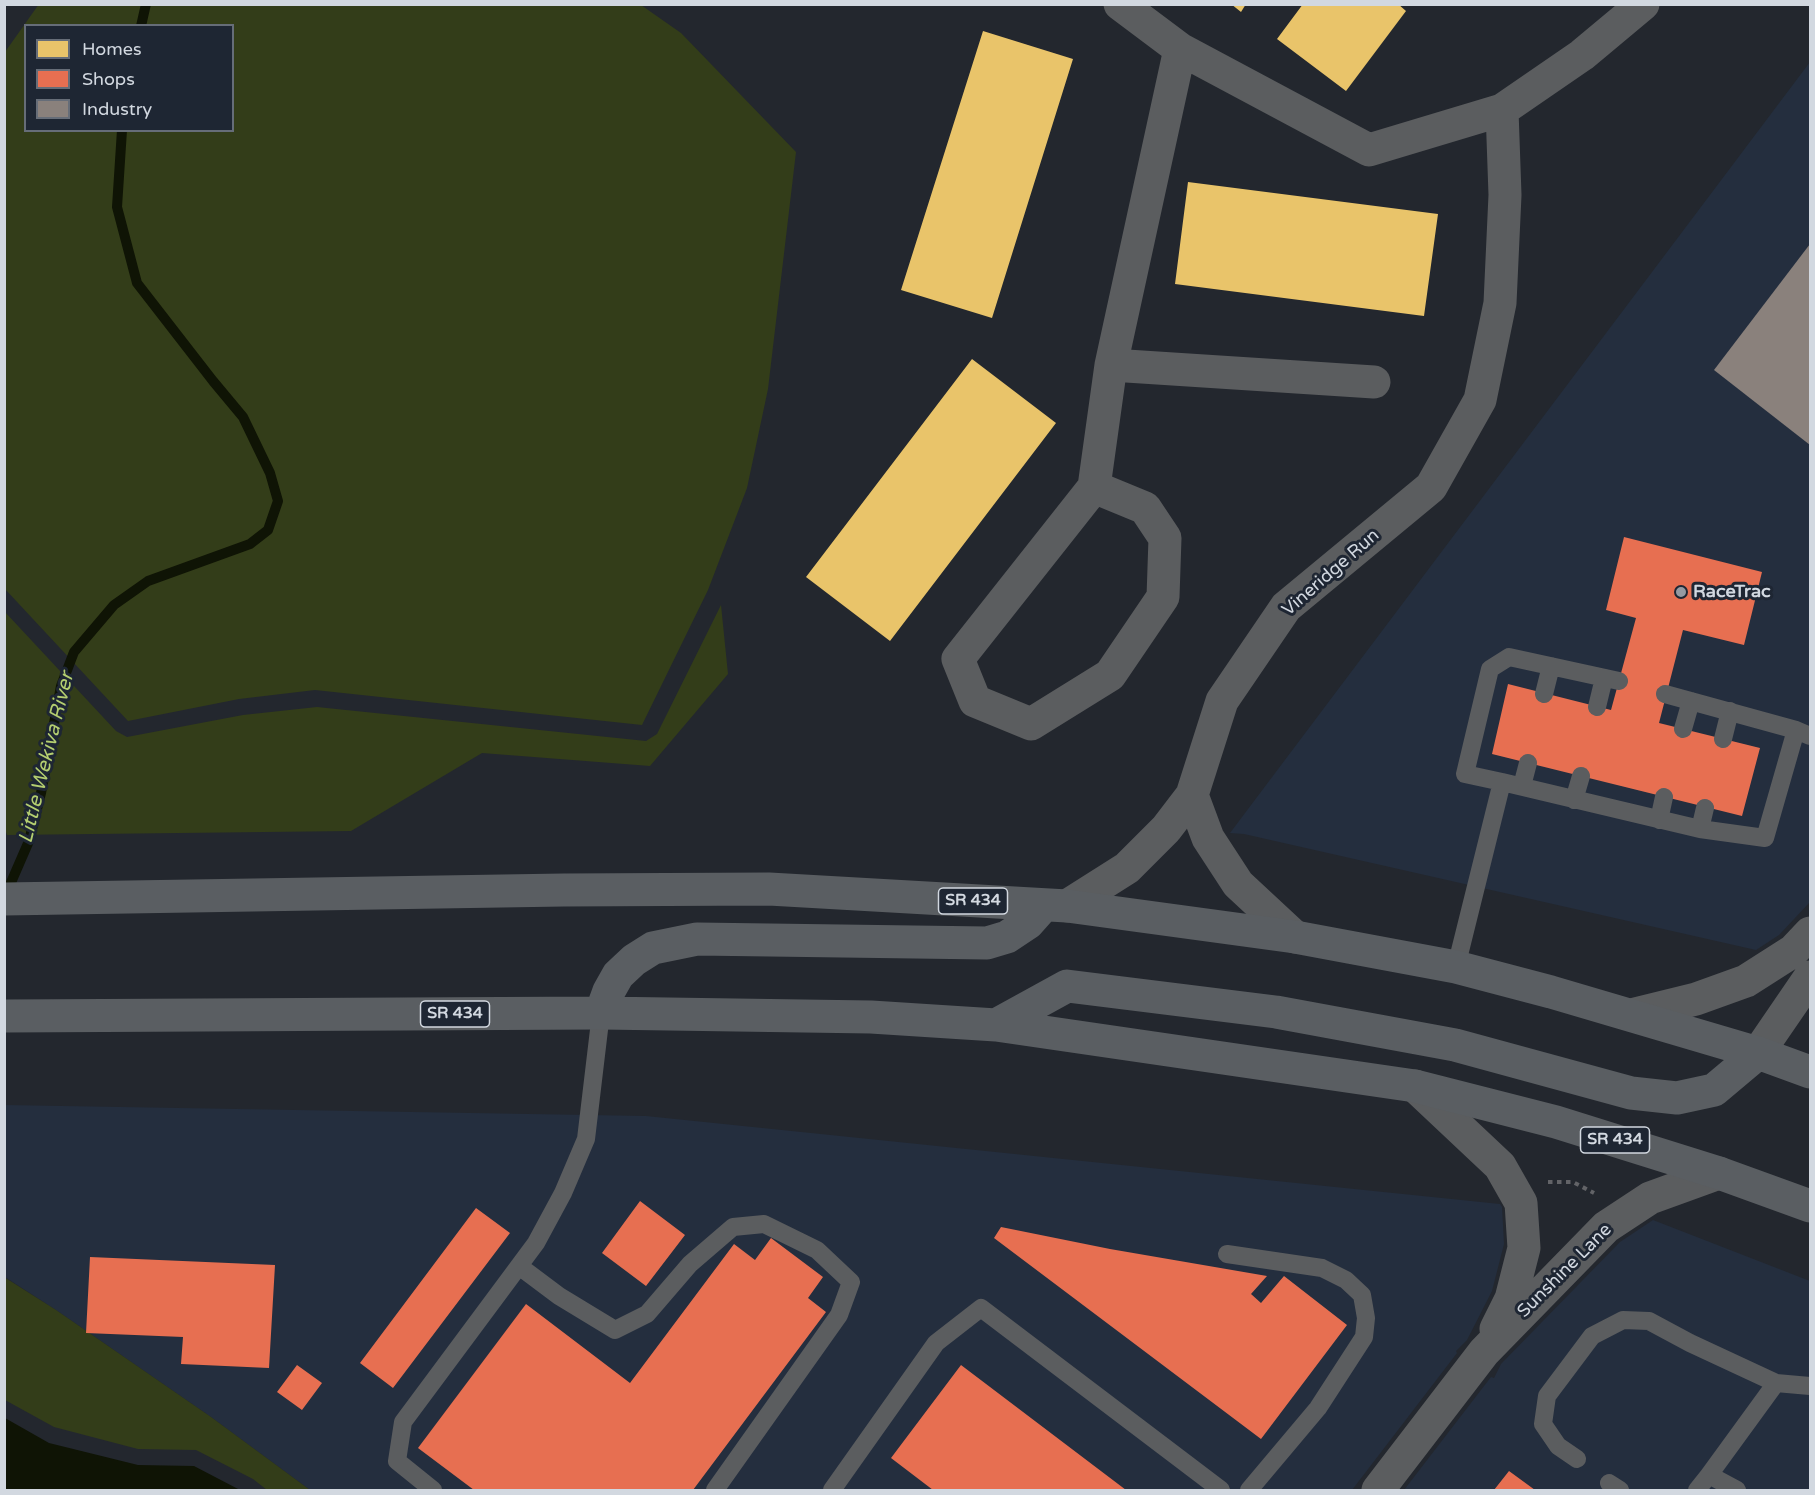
<!DOCTYPE html>
<style>
body{margin:0}
#map{position:relative;width:1815px;height:1495px;overflow:hidden;background:#23272e;font-family:"Varela Round",sans-serif}
canvas{display:block}
.frame{position:absolute;inset:0;border:6px solid #d2d8e0;pointer-events:none}
.legend{position:absolute;left:24px;top:24px;width:210px;height:108px;box-sizing:border-box;background:#1e2633;border:2px solid #666d78;margin:0;padding:8px 10px;list-style:none;font-size:18px;color:#d2d8e0}
.legend li{display:flex;align-items:center;gap:12px;height:30px}
.legend b{width:30px;border:2px solid #666d78}
</style>
<div id="map">
<canvas width="1815" height="1495"></canvas>
<div class="frame"></div>
<ul class="legend">
<li><b style="height:16px;background:#e9c46a"></b>Homes</li>
<li><b style="height:16px;background:#e76f51"></b>Shops</li>
<li><b style="height:16px;background:#8a817c"></b>Industry</li>
</ul>
</div>
<script>
const ctx = document.querySelector('canvas').getContext('2d');
ctx.lineJoin = 'round';
function fillPath(path, color) {
  ctx.fillStyle = color;
  ctx.fill(path, 'evenodd');
}
function poly(rows) {
  const path = new Path2D();
  for (const r of rows) {
    path.moveTo(r[0], r[1]);
    for (let i = 2; i < r.length; i += 2) path.lineTo(r[i], r[i + 1]);
  }
  return path;
}
function trace(path, color, width, dash) {
  ctx.strokeStyle = color;
  ctx.lineWidth = width;
  ctx.lineCap = dash ? 'butt' : 'round';
  ctx.setLineDash(dash || []);
  ctx.stroke(path);
}
function label(font, color, halo, rows, align = 'center') {
  ctx.font = font + ' "Varela Round",sans-serif';
  ctx.lineWidth = 6;
  ctx.setLineDash([]);
  ctx.textBaseline = 'middle';
  ctx.strokeStyle = halo;
  ctx.fillStyle = color;
  for (const [text, x, y, turn = 0] of rows) {
    ctx.save();
    ctx.translate(x, y);
    ctx.rotate((+turn || 0) * Math.PI / 180);
    ctx.textAlign = isNaN(turn) ? turn : align;
    if (halo) ctx.strokeText(text, 0, 0);
    ctx.fillText(text, 0, 0);
    ctx.restore();
  }
}
fillPath(poly([
 [1810,62,1810,902,1779,935,1756,950,1244,834,1230,833],
 [4,1105,646,1116,1500,1204,1502,1207,1504,1244,1492,1291,1467,1340,1456,1351,1457,1353,1352,1490,310,1490,211,1417,56,1310,5,1277],
 [1653,1220,1810,1281,1810,1490,1404,1490,1491,1377,1494,1378,1501,1364,1620,1242]
]), '#242e3e');
fillPath(poly([
 [39,4,641,5,681,33,796,152,768,389,747,488,708,590,642,725,315,690,239,699,128,721,5,589,5,52],
 [26,26,232,26,232,130,26,130],
 [721,605,728,674,650,766,482,753,351,831,7,835,5,829,5,612,116,731,127,737,243,715,317,707,646,741,657,734],
 [4,1277,56,1310,211,1417,310,1490,267,1490,253,1479,196,1450,138,1449,54,1427,5,1400]
]), '#333d19');
fillPath(poly([
 [5,1418,49,1443,138,1465,194,1466,240,1490,5,1490]
]), '#0f1405');
fillPath(poly([
 [1231,4,1246,4,1241,12],
 [1303,4,1398,4,1406,11,1346,91,1277,39],
 [983,31,1073,59,992,318,901,290],
 [1188,182,1438,214,1424,316,1175,284],
 [972,359,1056,423,890,641,806,577]
]), '#e9c46a');
fillPath(poly([
 [1624,537,1762,572,1744,645,1683,630,1659,723,1760,748,1742,816,1492,754,1508,684,1611,710,1636,618,1606,610],
 [640,1201,685,1235,646,1286,602,1253],
 [476,1208,510,1233,393,1388,360,1363],
 [1001,1227,1110,1249,1267,1276,1251,1294,1261,1303,1284,1276,1347,1325,1261,1439,994,1238],
 [771,1238,823,1277,808,1298,826,1312,693,1490,474,1490,418,1448,526,1304,630,1383,734,1244,755,1260],
 [90,1257,275,1265,269,1368,181,1364,183,1337,86,1333],
 [297,1365,322,1383,302,1410,277,1392],
 [961,1365,1126,1490,933,1490,891,1458],
 [1509,1471,1535,1490,1494,1490]
]), '#e76f51');
fillPath(poly([
 [1810,244,1810,445,1714,370]
]), '#8a817c');
trace(poly([
 [141,26,146,4],
 [6,894,29,841,41,793,61,686,74,652,114,605,148,581,250,544,268,530,278,501,270,473,243,417,213,381,137,283,117,207,122,130]
]), '#0f1405', 10);
trace(poly([
 [1548,1182,1573,1182,1594,1193]
]), '#626367', 4, [4.5, 4.5]);
trace(poly([
 [1544,694,1551,666],
 [1665,694,1796,730],
 [1597,707,1604,678],
 [1683,729,1691,701],
 [1723,739,1730,711],
 [1502,782,1465,774,1490,669,1509,657,1619,681],
 [1522,786,1528,763],
 [1574,800,1581,776],
 [1659,820,1664,797],
 [1700,829,1705,808],
 [1456,967,1502,782,1700,829,1765,838,1796,730,1810,736],
 [1227,1254,1322,1268,1346,1280,1362,1295,1366,1318,1364,1337,1318,1408,1249,1490],
 [519,1266,559,1296,615,1330,647,1314,690,1264,733,1227,764,1224,817,1250,851,1282,839,1315,715,1490],
 [1577,1459,1558,1446,1543,1424,1547,1396,1592,1336,1623,1320,1649,1321,1690,1343,1776,1383],
 [1609,1483,1620,1490],
 [433,1490,397,1461,403,1422,536,1243,563,1193,586,1139,601,1013],
 [832,1490,936,1343,981,1308,1221,1490],
 [1697,1490,1709,1475],
 [1737,1490,1709,1475,1776,1383,1810,1386]
]), '#5b5d5f', 18);
trace(poly([
 [1120,4,1180,49,1369,150,1502,110,1582,55,1643,4],
 [1111,365,1374,382],
 [1094,487,1145,508,1165,538,1163,597,1110,675,1031,724,975,701,958,659,1094,487,1111,365,1180,49],
 [1192,795,1208,838,1238,884,1295,937],
 [1067,906,1127,868,1166,829,1192,795,1222,701,1286,607,1431,487,1480,400,1500,303,1505,195,1502,110],
 [1631,1015,1696,999,1746,981,1793,951,1810,933],
 [1758,1053,1810,977],
 [1415,1086,1500,1166,1521,1203,1524,1248,1511,1299,1496,1329],
 [1378,1490,1484,1352,1606,1227,1650,1198,1719,1173]
]), '#5b5d5f', 33);
trace(poly([
 [4,899,564,890,769,889,1067,906,1295,937,1456,967,1551,992,1758,1053,1810,1072],
 [601,1013,609,991,618,975,634,960,653,948,697,939,987,943,1007,937,1028,923,1044,905],
 [4,1016,601,1013,871,1017,996,1025,1415,1086,1556,1122,1719,1173,1810,1206],
 [996,1025,1067,986,1276,1012,1455,1045,1631,1093,1677,1098,1714,1090,1758,1053]
]), '#5a5e62', 33);
for (const [x, y, r, color] of [
 [1681,592,6,"#959aa2"]
]) {
  const dot = new Path2D();
  dot.arc(x, y, r, 0, 2 * Math.PI);
  ctx.fillStyle = color;
  ctx.fill(dot);
  trace(dot, '#1e2633', 2);
}
for (const [x, y, w] of [
 [973,901,69],
 [455,1014,69],
 [1615,1140,69]
]) {
  const box = new Path2D();
  box.roundRect(x - w / 2, y - 13, w, 26, 4.5);
  ctx.fillStyle = '#1e2633';
  ctx.fill(box);
  trace(box, '#d2d8e0', 1.5);
}
label('bold 16px', '#d2d8e0', null, [
 ["SR 434",973,901],
 ["SR 434",455,1014],
 ["SR 434",1615,1140]
]);
label('18px', '#d2d8e0', '#1e2633', [
 ["Vineridge Run",1331,573,-41],
 ["Sunshine Lane",1565,1271,-45]
]);
label('bold 18px', '#d2d8e0', '#1e2633', [
 ["RaceTrac",1693,592]
], 'left');
label('italic 20px', '#b4ce70', '#1e2633', [
 ["Little Wekiva River",47,758,-76]
]);
</script>
